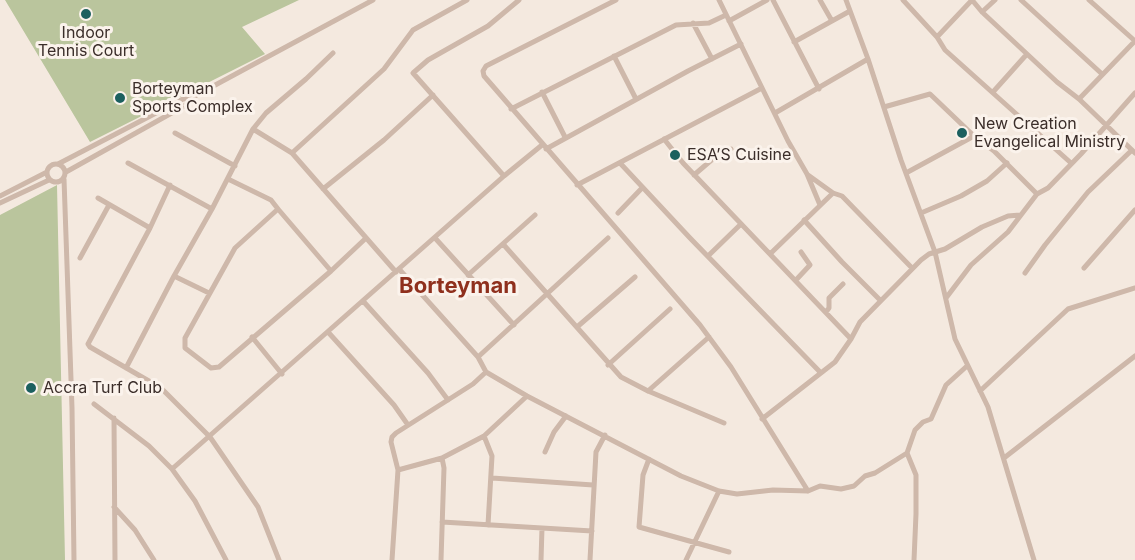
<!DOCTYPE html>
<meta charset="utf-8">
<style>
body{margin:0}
canvas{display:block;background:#f4e9df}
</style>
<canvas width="1135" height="560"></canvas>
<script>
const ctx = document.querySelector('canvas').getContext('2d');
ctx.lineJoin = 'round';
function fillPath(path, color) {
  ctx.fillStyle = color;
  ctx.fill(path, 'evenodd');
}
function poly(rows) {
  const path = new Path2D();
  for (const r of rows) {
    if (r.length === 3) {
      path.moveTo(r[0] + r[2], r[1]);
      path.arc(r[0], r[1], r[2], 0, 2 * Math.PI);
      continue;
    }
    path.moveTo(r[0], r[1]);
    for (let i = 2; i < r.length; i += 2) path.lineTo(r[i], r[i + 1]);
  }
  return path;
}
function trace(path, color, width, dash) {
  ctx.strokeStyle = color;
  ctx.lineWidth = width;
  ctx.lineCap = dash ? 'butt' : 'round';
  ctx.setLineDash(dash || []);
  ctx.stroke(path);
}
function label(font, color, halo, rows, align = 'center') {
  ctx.font = font + ' Inter,sans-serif';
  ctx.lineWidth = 6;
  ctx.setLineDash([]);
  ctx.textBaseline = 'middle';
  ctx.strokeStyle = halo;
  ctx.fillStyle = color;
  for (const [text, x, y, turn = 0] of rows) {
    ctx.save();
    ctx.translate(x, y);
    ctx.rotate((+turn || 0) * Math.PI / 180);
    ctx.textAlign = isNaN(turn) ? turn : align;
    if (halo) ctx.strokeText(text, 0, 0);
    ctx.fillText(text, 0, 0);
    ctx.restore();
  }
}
fillPath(poly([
 [5,0,299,0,242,27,265,54,90,142],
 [57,185,65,560,0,560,0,215]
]), '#bac59d');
trace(poly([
 [616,0,486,66,483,71,484,76,700,325,731,367,808,491],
 [719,0,788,141,807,174,820,205],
 [773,0,819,89],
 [820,0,832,21],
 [846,0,868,59,901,160,935,252,955,339,988,407,1034,560],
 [903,0,937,37,945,50,1071,163],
 [1021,0,1102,74],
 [1089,0,1135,41],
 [982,12,995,0],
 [729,21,767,0],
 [693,23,712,59],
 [937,37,972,0,982,12,1057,82,1079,99,1135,153],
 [794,42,850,11],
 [614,56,636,99],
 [542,92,565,137],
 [993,92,1027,54],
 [1079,99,1135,41],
 [884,107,930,94,974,136,994,151,1037,194],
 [511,109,676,25,709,23,726,15],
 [775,113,868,59],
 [253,129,292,153,396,272],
 [175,133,235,166],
 [664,139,683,163,851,339],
 [546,149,688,71,741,44],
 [292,153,384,69,413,30,467,0],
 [128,163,212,209],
 [620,163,690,238,820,372],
 [56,173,9],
 [58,164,183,99,193,97,373,0],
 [66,172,186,105,193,97],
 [906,173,974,136],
 [694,175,715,157,731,149],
 [808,175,833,193,842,196,912,268],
 [504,176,413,73,428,60,488,26,519,0],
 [64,179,72,408,74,560],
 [228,179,271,200,278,209],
 [170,185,150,228,88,344,90,347,161,388,210,437,258,507,279,560],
 [577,185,762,88],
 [323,189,384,140,433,95],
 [0,196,47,172],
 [98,198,150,228],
 [0,203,49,180],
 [618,213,642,188],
 [921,213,961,196,987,181,1007,163],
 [804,220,842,262,880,300],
 [435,238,514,325],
 [503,244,621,377,648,391,724,423],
 [770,254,833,193],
 [708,256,741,224],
 [80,258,109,205],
 [1084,268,1135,210],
 [399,269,478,357,486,372,527,396,681,476,719,491,737,494,773,490,808,491,820,486,841,489,854,486,865,476,875,473,907,453,915,430,923,422,931,419,946,385,967,366],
 [331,271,278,209,235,248,185,338,185,348,211,368,219,367,331,271,365,239],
 [1025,273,1045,245,1088,192,1132,150],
 [468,275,535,215],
 [174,276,209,293],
 [796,280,810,265,801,252],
 [946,298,971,265,1008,232,1037,194,1048,188,1081,154,1135,93],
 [363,301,428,373,448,400],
 [826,312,829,308,829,298,843,284],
 [577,327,635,277],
 [328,332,394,405,408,425],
 [252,337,282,374],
 [478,357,608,238],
 [608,365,670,309],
 [126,368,174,276,212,209,253,129,266,113,306,79,333,53],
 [648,391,709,337],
 [980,391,1068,309,1135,288],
 [94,404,149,446,172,469,195,501,226,560],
 [114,418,115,560],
 [762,419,835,362,851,339,860,322,921,260,929,254,945,249,982,227,1008,216,1020,215],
 [484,436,492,456,488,525],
 [545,452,554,432,566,416],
 [907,453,916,475,916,514,914,560],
 [1004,458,1135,356],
 [649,459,643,475,639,527,729,552],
 [172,469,504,176,542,145],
 [398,470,442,458,484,436,527,396],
 [492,478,593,485],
 [114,507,135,530,154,560],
 [442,522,592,531],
 [392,560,398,470,391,442,392,437,396,433,473,384,486,372],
 [441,560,444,468,442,458],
 [541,560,542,528],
 [590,560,596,452,605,435],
 [686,560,719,491]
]), '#ceb8aa', 5);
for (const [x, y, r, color] of [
 [86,14,6,"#1c605f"],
 [120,98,6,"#1c605f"],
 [962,133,6,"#1c605f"],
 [675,155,6,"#1c605f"],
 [31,388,6,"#1c605f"]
]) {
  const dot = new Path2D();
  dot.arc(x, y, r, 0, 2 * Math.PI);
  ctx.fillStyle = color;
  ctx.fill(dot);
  trace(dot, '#fbf3ec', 2);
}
label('16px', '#3b2e2a', '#fbf3ec', [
 ["Indoor",86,33,"center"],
 ["Tennis Court",86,51,"center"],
 ["Borteyman",132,89],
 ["Sports Complex",132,107],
 ["New Creation",974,124],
 ["Evangelical Ministry",974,142],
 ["ESA’S Cuisine",687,155],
 ["Accra Turf Club",43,388]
], 'left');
label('bold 22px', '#8f301d', '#fbf3ec', [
 ["Borteyman",458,286]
]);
</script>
